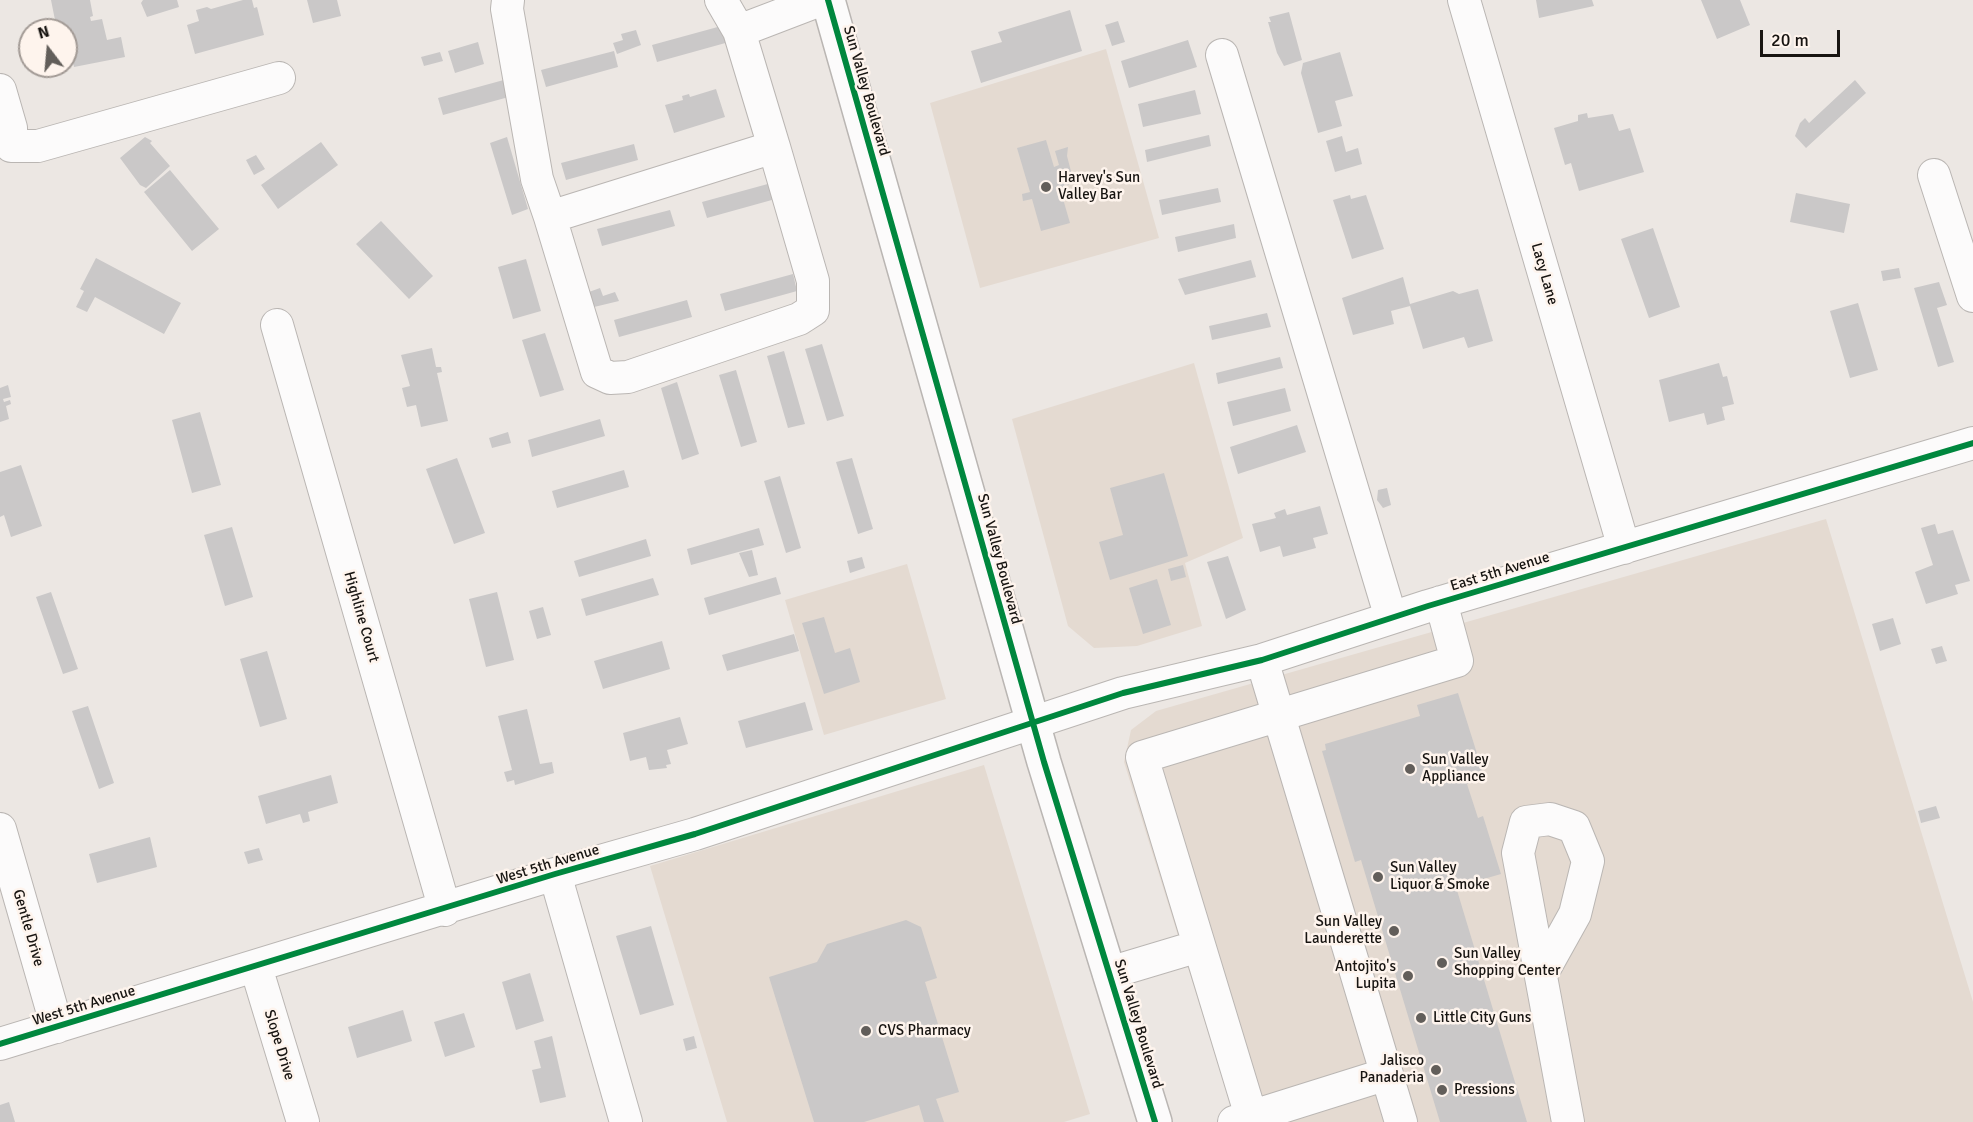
<!DOCTYPE html>
<style>
body{margin:0}
#map{position:relative;width:1973px;height:1122px;overflow:hidden;background:#ece7e3;font-family:Signika,sans-serif}
canvas{display:block}
.north{position:absolute;left:18px;top:18px;width:60px;height:60px;box-sizing:border-box;background:#fef4ed;border:2px solid #a29a95;border-radius:50%;rotate:344deg;font-size:16px;font-weight:700;line-height:24px;text-align:center;color:#171411}
.north::after{content:'';display:block;margin:auto;width:21px;height:27px;background:#625e5a;clip-path:polygon(50% 0,100% 100%,50% 72%,0 100%)}
.scale{position:absolute;left:1760px;top:30px;width:80px;height:27px;box-sizing:border-box;border:3px solid #171411;border-top:0;padding-left:8px;font-size:18px;line-height:21px;white-space:nowrap;color:#171411;-webkit-text-stroke:4px #fef4ed;paint-order:stroke}
</style>
<div id="map">
<canvas width="1973" height="1122"></canvas>
<div class="north">N</div>
<div class="scale">20 m</div>
</div>
<script>
const ctx = document.querySelector('canvas').getContext('2d');
ctx.lineJoin = 'round';
function fillPath(path, color) {
  ctx.fillStyle = color;
  ctx.fill(path, 'evenodd');
}
function poly(rows) {
  const path = new Path2D();
  for (const r of rows) {
    path.moveTo(r[0], r[1]);
    for (let i = 2; i < r.length; i += 2) path.lineTo(r[i], r[i + 1]);
  }
  return path;
}
function trace(path, color, width, dash) {
  ctx.strokeStyle = color;
  ctx.lineWidth = width;
  ctx.lineCap = dash ? 'butt' : 'round';
  ctx.setLineDash(dash || []);
  ctx.stroke(path);
}
function label(font, color, halo, rows, align = 'center') {
  ctx.font = font + ' Signika,sans-serif';
  ctx.lineWidth = 5;
  ctx.setLineDash([]);
  ctx.textBaseline = 'middle';
  ctx.strokeStyle = halo;
  ctx.fillStyle = color;
  for (const [text, x, y, turn = 0] of rows) {
    ctx.save();
    ctx.translate(x, y);
    ctx.rotate((+turn || 0) * Math.PI / 180);
    ctx.textAlign = isNaN(turn) ? turn : align;
    if (halo) ctx.strokeText(text, 0, 0);
    ctx.fillText(text, 0, 0);
    ctx.restore();
  }
}
fillPath(poly([
 [1106,49,1159,238,980,288,930,103],
 [1194,363,1243,538,1185,563,1202,626,1137,646,1094,648,1068,626,1012,419],
 [1826,519,1973,1002,1973,1122,1236,1122,1124,762,1131,730,1156,711],
 [907,564,946,699,824,735,785,600],
 [984,765,1090,1114,1064,1122,727,1122,650,866]
]), '#e4dad1');
fillPath(poly([
 [51,0,90,0,93,16,90,17,91,21,102,19,107,40,121,37,125,57,74,67,66,29,57,30],
 [143,0,177,0,179,7,147,17,141,3],
 [243,0,252,0,254,8,257,7,264,35,195,54,187,25,199,21,196,10,207,7,211,9],
 [307,0,337,0,341,16,313,23],
 [1536,0,1592,0,1594,6,1539,18],
 [1701,0,1740,0,1750,25,1717,39],
 [1070,10,1082,51,981,83,971,51,1002,42,998,32],
 [1289,12,1302,60,1284,66,1277,53,1268,22,1271,22,1269,17],
 [1118,21,1125,42,1112,46,1105,25],
 [725,25,729,42,657,62,652,45],
 [636,30,641,45,617,54,613,43,623,40,621,34],
 [1188,40,1197,67,1129,88,1121,61],
 [478,42,484,64,455,73,448,51],
 [614,51,618,67,546,87,541,70],
 [440,52,443,61,424,66,421,57],
 [1340,52,1353,96,1335,101,1342,126,1318,133,1301,73,1303,63],
 [511,78,516,95,443,115,438,98],
 [1855,80,1866,93,1806,148,1795,136,1800,123,1805,118,1809,123],
 [716,89,725,117,674,133,665,105,683,100,682,96,689,94,690,97],
 [1195,90,1201,114,1143,127,1138,104],
 [1587,113,1588,118,1613,114,1619,131,1630,128,1644,172,1579,191,1571,163,1565,165,1554,128,1578,121,1578,115],
 [1209,135,1211,146,1147,162,1145,150],
 [1342,136,1346,152,1358,148,1362,164,1335,172,1326,141],
 [145,137,152,141,150,143,170,166,146,188,140,185,120,158],
 [507,137,528,209,512,215,490,143],
 [1046,140,1054,167,1059,165,1055,151,1068,147,1067,156,1074,183,1063,186,1064,191,1061,192,1070,223,1041,231,1032,199,1023,201,1022,194,1030,192,1017,148],
 [321,142,338,165,278,209,261,185],
 [634,144,638,160,566,180,561,163],
 [256,155,265,169,254,175,246,160],
 [170,170,219,229,192,251,144,192],
 [775,182,779,198,707,218,702,202],
 [1218,188,1221,202,1162,215,1159,200],
 [1796,193,1850,204,1844,233,1790,222],
 [1350,195,1351,199,1366,195,1384,249,1352,259,1333,200],
 [670,210,675,226,602,246,597,229],
 [381,221,433,276,409,299,356,244],
 [1234,224,1236,238,1178,252,1175,237],
 [1653,228,1680,307,1649,318,1621,239],
 [96,258,181,303,164,334,95,297,87,312,76,307,84,291,80,289],
 [526,259,541,311,513,319,498,267],
 [1251,260,1256,277,1185,295,1178,279],
 [1899,268,1901,278,1883,281,1881,271],
 [793,274,797,291,725,311,720,294],
 [1403,277,1410,304,1453,291,1459,294,1478,289,1493,341,1468,348,1464,337,1423,349,1410,306,1391,311,1394,324,1353,335,1342,298],
 [1939,282,1947,305,1937,308,1954,362,1938,367,1914,288],
 [600,288,603,296,615,292,619,301,594,307,589,292],
 [687,300,692,317,619,337,614,320],
 [1858,303,1878,370,1850,378,1830,311],
 [1267,313,1271,327,1212,340,1209,326],
 [545,333,564,390,540,397,522,340],
 [822,344,844,416,827,421,805,349],
 [432,348,436,367,441,367,442,372,437,373,448,421,421,427,416,405,407,407,402,388,410,386,401,355],
 [784,351,805,424,788,428,767,356],
 [1280,357,1283,368,1218,384,1216,373],
 [1719,363,1723,377,1727,376,1734,404,1722,407,1725,420,1707,425,1704,413,1669,422,1659,380],
 [736,370,757,442,741,447,719,375],
 [677,382,699,454,682,460,661,388],
 [8,385,11,397,3,399,4,402,10,400,11,404,6,406,9,419,0,422,0,388],
 [1285,388,1291,411,1233,426,1227,402],
 [200,412,221,485,192,493,172,420],
 [600,419,605,436,532,457,528,440],
 [1297,425,1306,452,1238,474,1230,447],
 [508,432,511,443,492,448,489,438],
 [457,458,485,533,454,544,426,469],
 [852,458,873,529,858,534,836,462],
 [21,465,42,526,11,537,4,515,0,517,0,472],
 [624,470,629,487,557,508,552,491],
 [1164,473,1188,556,1110,580,1099,542,1123,535,1110,488],
 [780,476,801,548,786,553,764,481],
 [1387,488,1391,505,1383,508,1377,500,1378,490],
 [1320,506,1328,534,1313,538,1316,548,1283,557,1280,546,1260,552,1252,524,1276,518,1274,513,1285,509,1287,515],
 [1935,524,1938,534,1953,530,1970,581,1955,585,1958,594,1926,604,1915,572,1933,565,1921,528],
 [232,527,253,597,225,606,204,535],
 [759,528,764,545,691,565,687,549],
 [646,539,651,556,579,577,574,561],
 [752,550,758,575,749,577,739,553],
 [1228,556,1246,610,1226,619,1207,562],
 [862,557,865,568,850,573,847,561],
 [1183,565,1186,577,1171,581,1168,569],
 [776,577,781,594,709,615,704,598],
 [653,578,659,595,586,616,581,599],
 [1157,579,1171,625,1143,634,1129,588],
 [51,592,78,669,63,674,36,597],
 [497,592,514,660,486,667,469,599],
 [543,607,551,635,537,639,529,611],
 [824,617,835,653,850,648,860,682,824,694,802,623],
 [1893,618,1901,644,1880,651,1872,624],
 [794,634,799,651,727,671,722,655],
 [662,641,670,669,603,689,594,661],
 [1942,646,1947,661,1936,664,1931,649],
 [267,651,287,719,260,727,240,659],
 [1458,693,1485,779,1467,784,1478,818,1483,816,1501,874,1456,887,1527,1122,1440,1122,1361,860,1355,862,1322,751,1326,750,1325,744,1420,716,1417,705],
 [805,702,813,730,746,748,738,721],
 [88,706,114,783,99,789,72,711],
 [527,709,540,764,552,762,554,773,515,785,514,780,507,782,504,772,512,770,498,716],
 [680,717,688,744,667,750,671,764,666,765,667,768,649,770,646,757,630,761,623,733],
 [331,775,338,803,308,812,310,821,303,823,300,814,266,824,258,796],
 [1936,806,1940,818,1921,823,1918,811],
 [150,837,157,867,97,883,89,854],
 [259,848,263,860,248,864,244,852],
 [906,920,921,927,937,978,925,982,959,1092,936,1099,944,1122,924,1122,919,1105,864,1122,814,1122,769,977,817,962,827,944],
 [651,926,674,1005,640,1015,616,936],
 [530,973,544,1021,516,1030,502,982],
 [403,1010,412,1041,357,1058,348,1027],
 [464,1013,475,1047,445,1057,434,1022],
 [552,1036,566,1097,540,1103,532,1070,541,1068,534,1041],
 [694,1036,697,1048,686,1051,683,1039],
 [9,1102,15,1122,0,1122,0,1105]
]), '#cac8c8');
const minor = poly([
 [508,0,507,9,537,179,550,217,774,147,739,31],
 [721,0,739,31,820,0],
 [1464,0,1624,548],
 [1222,55,1391,618],
 [0,90,11,128,11,146],
 [11,146,38,146,279,78],
 [1934,175,1973,296],
 [550,217,597,372,610,378,628,377,799,319,813,310,813,281,774,147],
 [277,325,445,910],
 [1262,660,1401,1122],
 [0,829,57,1027],
 [555,874,626,1122],
 [256,967,303,1122],
 [1109,973,1199,946],
 [1541,975,1575,914,1588,861,1574,827,1550,819,1526,822,1518,853,1568,1122],
 [0,1044,555,874,695,834,1123,693,1262,660,1428,606,1973,443],
 [1251,1116,1142,757,1457,661,1441,602],
 [1234,1122,1387,1074]
]);
const major = poly([
 [828,0,1044,762,1155,1122]
]);
trace(minor, '#bab6b3', 34);
trace(major, '#bab6b3', 36);
trace(minor, '#fcfbfb', 32);
trace(major, '#fcfbfb', 33);
trace(poly([
 [828,0,1044,762,1155,1122],
 [0,1044,555,874,695,834,1123,693,1262,660,1428,606,1973,443]
]), '#00873e', 6);
for (const [x, y, r, color] of [
 [1046,187,6,"#625e5a"],
 [1410,769,6,"#625e5a"],
 [1378,877,6,"#625e5a"],
 [1394,931,6,"#625e5a"],
 [1442,963,6,"#625e5a"],
 [1408,976,6,"#625e5a"],
 [1421,1018,6,"#625e5a"],
 [866,1031,6,"#625e5a"],
 [1436,1070,6,"#625e5a"],
 [1442,1090,6,"#625e5a"]
]) {
  const dot = new Path2D();
  dot.arc(x, y, r, 0, 2 * Math.PI);
  ctx.fillStyle = color;
  ctx.fill(dot);
  trace(dot, '#fef4ed', 2);
}
label('15px', '#171411', '#fef4ed', [
 ["Sun Valley Boulevard",866,91,74],
 ["Lacy Lane",1544,274,74],
 ["Sun Valley Boulevard",999,559,75],
 ["East 5th Avenue",1500,572,-17],
 ["Highline Court",361,617,74],
 ["West 5th Avenue",548,865,-17],
 ["Gentle Drive",28,928,74],
 ["West 5th Avenue",84,1006,-17],
 ["Sun Valley Boulevard",1138,1024,73],
 ["Slope Drive",279,1045,73]
]);
label('15px', '#171411', '#fef4ed', [
 ["Harvey's Sun",1058,178],
 ["Valley Bar",1058,195],
 ["Sun Valley",1422,760],
 ["Appliance",1422,777],
 ["Sun Valley",1390,868],
 ["Liquor & Smoke",1390,885],
 ["Sun Valley",1382,922,"right"],
 ["Launderette",1382,939,"right"],
 ["Sun Valley",1454,954],
 ["Shopping Center",1454,971],
 ["Antojito's",1396,967,"right"],
 ["Lupita",1396,984,"right"],
 ["Little City Guns",1433,1018],
 ["CVS Pharmacy",878,1031],
 ["Jalisco",1424,1061,"right"],
 ["Panaderia",1424,1078,"right"],
 ["Pressions",1454,1090]
], 'left');
</script>
